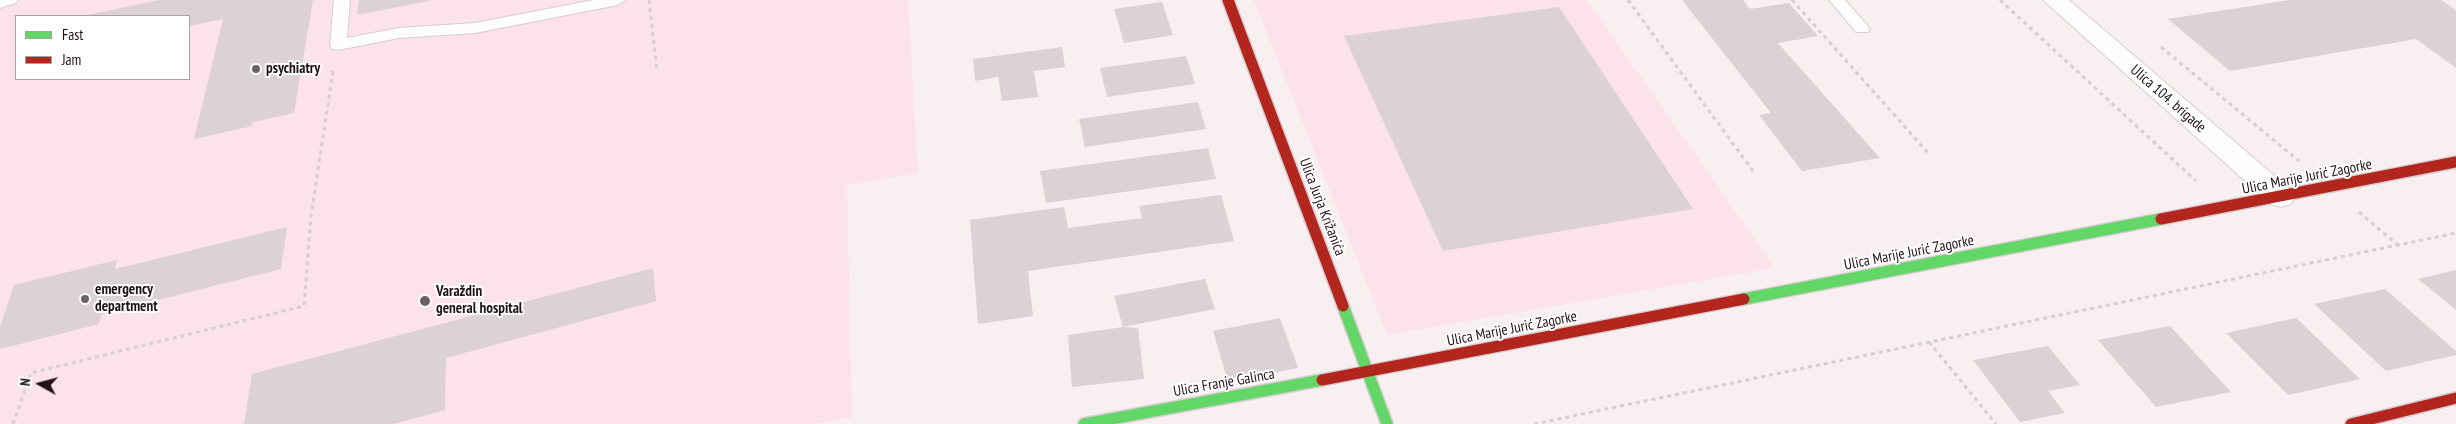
<!DOCTYPE html>
<meta charset="utf-8">
<style>
body{margin:0}
#map{position:relative;width:2456px;height:424px;overflow:hidden;background:#f8eff1;font-family:"PT Sans Narrow",sans-serif}
canvas{display:block}
.legend{position:absolute;left:15px;top:15px;width:175px;height:65px;box-sizing:border-box;background:#fff;border:1px solid #a6a1a3;margin:0;padding:6px 9px;list-style:none;font-size:15px;color:#211318}
.legend li{display:flex;align-items:center;gap:10px;height:25px}
.legend b{width:25px;border:1px solid #a6a1a3}
.north{position:absolute;left:15px;top:359px;width:50px;height:50px;-webkit-text-stroke:4px #fff;paint-order:stroke;rotate:277deg;font-size:14px;font-weight:700;line-height:20px;text-align:center;color:#211318}
.north::after{content:'';display:block;margin:auto;width:18px;height:22px;background:#211318;clip-path:polygon(50% 0,100% 100%,50% 72%,0 100%)}
</style>
<div id="map">
<canvas width="2456" height="424"></canvas>
<ul class="legend">
<li><b style="height:6px;background:#63d668"></b>Fast</li>
<li><b style="height:6px;background:#b3261e"></b>Jam</li>
</ul>
<div class="north">N</div>
</div>
<script>
const ctx = document.querySelector('canvas').getContext('2d');
ctx.lineJoin = 'round';
function fillPath(path, color) {
  ctx.fillStyle = color;
  ctx.fill(path, 'evenodd');
}
function poly(rows) {
  const path = new Path2D();
  for (const r of rows) {
    path.moveTo(r[0], r[1]);
    for (let i = 2; i < r.length; i += 2) path.lineTo(r[i], r[i + 1]);
  }
  return path;
}
function trace(path, color, width, dash) {
  ctx.strokeStyle = color;
  ctx.lineWidth = width;
  ctx.lineCap = dash ? 'butt' : 'round';
  ctx.setLineDash(dash || []);
  ctx.stroke(path);
}
function label(font, color, halo, rows, align = 'center') {
  ctx.font = font + ' "PT Sans Narrow",sans-serif';
  ctx.lineWidth = 4;
  ctx.setLineDash([]);
  ctx.textBaseline = 'middle';
  ctx.strokeStyle = halo;
  ctx.fillStyle = color;
  for (const [text, x, y, turn = 0] of rows) {
    ctx.save();
    ctx.translate(x, y);
    ctx.rotate((+turn || 0) * Math.PI / 180);
    ctx.textAlign = isNaN(turn) ? turn : align;
    if (halo) ctx.strokeText(text, 0, 0);
    ctx.fillText(text, 0, 0);
    ctx.restore();
  }
}
fillPath(poly([
 [0,0,908,0,918,173,847,185,852,417,815,424,0,424],
 [16,16,189,16,189,79,16,79],
 [1254,0,1587,0,1775,268,1387,335]
]), '#fce2ea');
fillPath(poly([
 [159,0,313,0,294,113,253,122,252,126,194,139,223,19,189,26,189,16,83,16],
 [359,0,429,0,429,1,357,15],
 [1682,0,1743,0,1750,9,1789,3,1818,36,1778,43,1880,158,1802,171,1759,115,1771,113],
 [2289,0,2441,0,2456,10,2456,68,2416,39,2230,71,2168,19],
 [1162,2,1173,35,1124,43,1114,9],
 [1559,7,1693,209,1443,251,1344,36],
 [1062,47,1065,67,1034,71,1038,97,1002,101,998,77,975,81,973,59],
 [1186,56,1195,84,1107,97,1100,68],
 [1198,102,1206,129,1085,147,1079,119],
 [1208,148,1216,179,1046,203,1040,171],
 [1221,195,1234,241,1028,271,1033,316,978,324,970,220,1064,207,1068,228,1142,218,1139,206],
 [287,227,281,269,102,314,99,324,0,349,0,327,14,285,117,260,115,269],
 [653,268,656,301,446,358,445,410,394,424,244,424,252,374],
 [2456,270,2456,310,2418,279],
 [1205,279,1215,309,1123,327,1114,296],
 [2385,289,2456,351,2456,355,2386,371,2314,304],
 [1280,318,1298,368,1228,382,1213,331],
 [2296,318,2360,379,2288,395,2226,333],
 [2170,326,2231,392,2156,407,2098,340],
 [1123,327,1138,328,1144,379,1072,387,1068,335],
 [2048,346,2080,385,2048,391,2065,413,2020,422,1973,360]
]), '#dcd1d4');
const lane = poly([
 [0,0,18,0,16,3,0,8,0,0],
 [334,0,350,0,347,38,399,28,475,23,594,0,626,0,618,5,475,33,399,38,338,50,332,49,330,45,334,0],
 [1829,0,1845,0,1868,26,1870,29,1868,32,1856,32,1829,0]
]);
const street = poly([
 [2043,0,2069,0,2291,190,2295,197,2291,204,2281,207,2271,204,2043,0]
]);
const fast = poly([
 [1744,299,2161,219],
 [1343,306,1387,424],
 [1084,424,1322,380]
]);
const jam = poly([
 [1228,0,1343,306],
 [2161,219,2456,162],
 [1322,380,1744,299],
 [2351,424,2456,398]
]);
trace(lane, '#d7cccf', 2);
trace(street, '#d7cccf', 2);
trace(fast, '#d7cccf', 14);
trace(jam, '#d7cccf', 14);
trace(poly([
 [649,0,657,71],
 [1628,0,1753,171],
 [1792,0,1929,154],
 [2000,0,2196,181],
 [2161,47,2299,161],
 [2359,212,2399,246],
 [1929,342,1996,424],
 [13,424,31,373,304,306,311,216,333,71],
 [1534,424,2456,233]
]), '#d4cfd0', 3, [4, 4]);
fillPath(lane, '#fefdfd');
fillPath(street, '#fefdfd');
trace(fast, '#63d668', 11);
trace(jam, '#b3261e', 11);
for (const [x, y, r, color] of [
 [256,69,5,"#6c6064"],
 [85,299,5,"#6c6064"],
 [425,301,6,"#6c6064"]
]) {
  const dot = new Path2D();
  dot.arc(x, y, r, 0, 2 * Math.PI);
  ctx.fillStyle = color;
  ctx.fill(dot);
  trace(dot, '#fff', 2);
}
label('bold 15px', '#211318', '#fff', [
 ["psychiatry",266,69],
 ["emergency",95,290],
 ["department",95,307],
 ["Varaždin",436,292],
 ["general hospital",436,309]
], 'left');
label('15px', '#211318', '#fff', [
 ["Ulica 104. brigade",2168,99,41],
 ["Ulica Marije Jurić Zagorke",2307,177,-11],
 ["Ulica Jurja Križanića",1322,207,69],
 ["Ulica Marije Jurić Zagorke",1909,253,-11],
 ["Ulica Marije Jurić Zagorke",1512,329,-11],
 ["Ulica Franje Galinca",1224,383,-10]
]);
</script>
